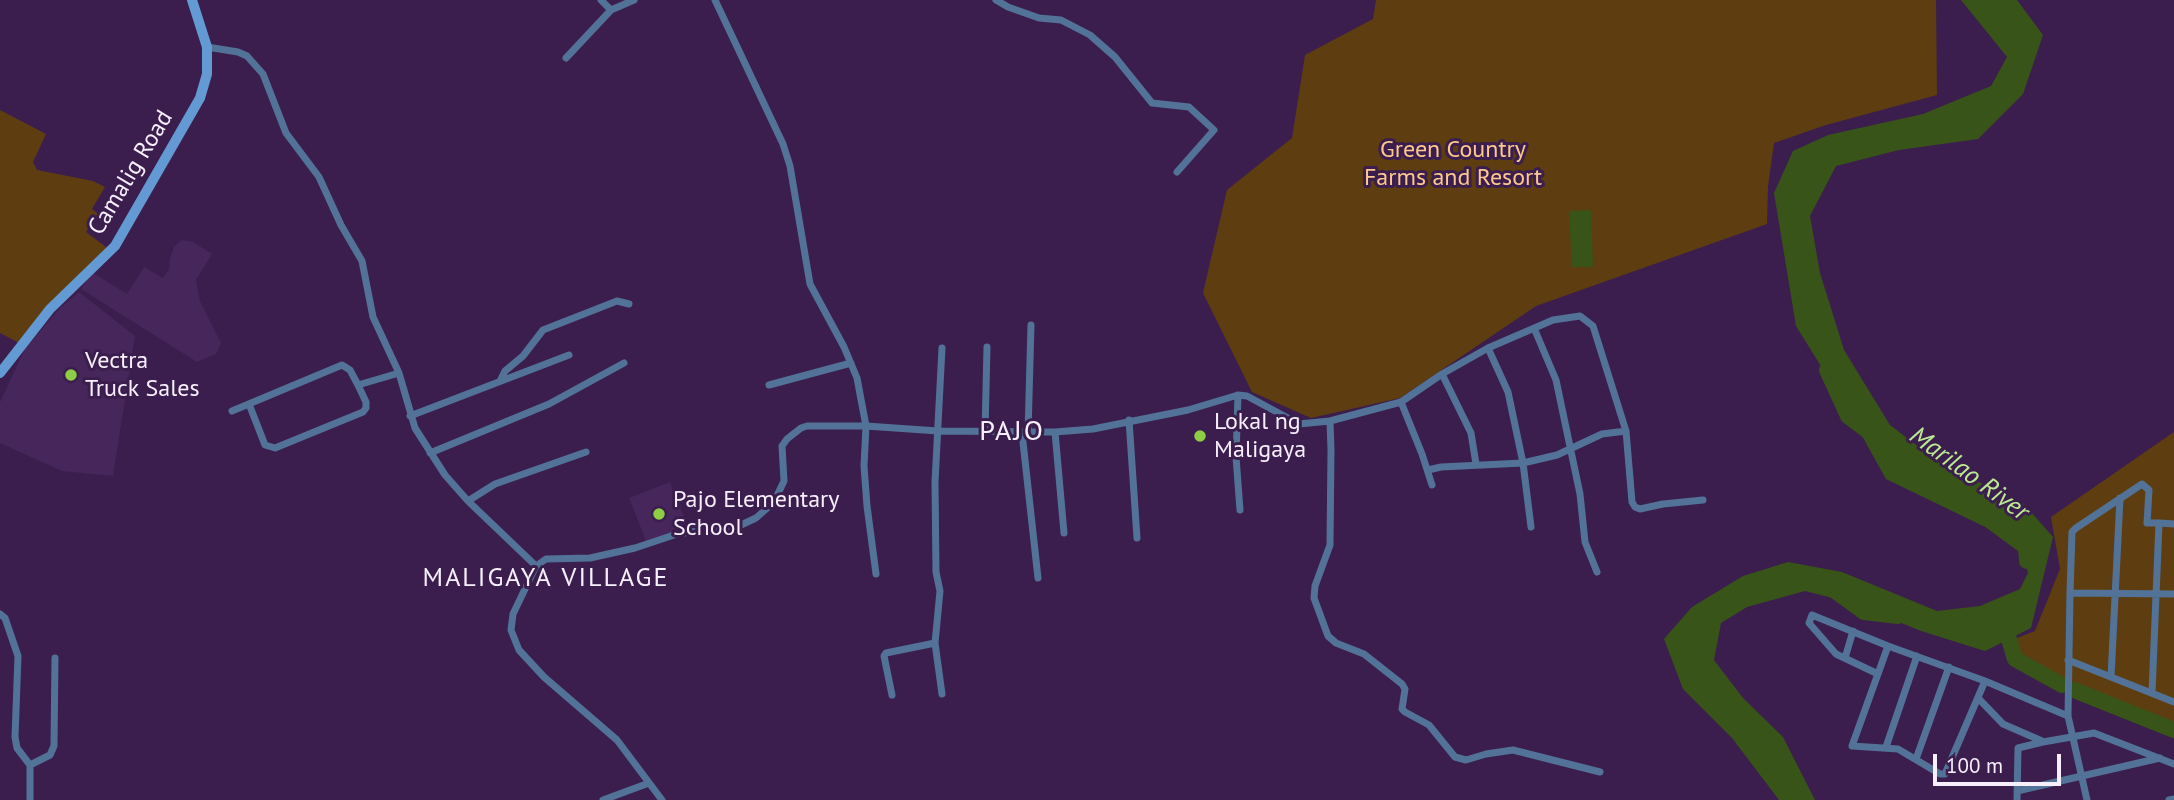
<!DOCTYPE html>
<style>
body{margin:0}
#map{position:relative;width:2174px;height:800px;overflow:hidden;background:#3b1e4d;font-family:"PT Sans",sans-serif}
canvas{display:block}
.scale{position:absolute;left:1933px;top:754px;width:128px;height:32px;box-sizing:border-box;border:4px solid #f7f0fc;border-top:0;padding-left:9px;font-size:21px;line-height:24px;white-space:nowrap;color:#f7f0fc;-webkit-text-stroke:5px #3b1e4d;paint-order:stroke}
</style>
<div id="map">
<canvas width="2174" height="800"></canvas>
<div class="scale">100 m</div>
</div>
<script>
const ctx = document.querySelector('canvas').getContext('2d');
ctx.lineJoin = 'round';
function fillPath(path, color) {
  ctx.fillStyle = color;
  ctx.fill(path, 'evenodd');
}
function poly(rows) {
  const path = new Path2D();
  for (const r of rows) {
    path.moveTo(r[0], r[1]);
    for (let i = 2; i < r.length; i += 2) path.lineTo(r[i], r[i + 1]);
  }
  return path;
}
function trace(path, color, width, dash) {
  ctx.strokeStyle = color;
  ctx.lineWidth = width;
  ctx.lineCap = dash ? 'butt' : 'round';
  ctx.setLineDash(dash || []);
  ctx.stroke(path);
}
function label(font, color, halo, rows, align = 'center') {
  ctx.font = font + ' "PT Sans",sans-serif';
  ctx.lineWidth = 6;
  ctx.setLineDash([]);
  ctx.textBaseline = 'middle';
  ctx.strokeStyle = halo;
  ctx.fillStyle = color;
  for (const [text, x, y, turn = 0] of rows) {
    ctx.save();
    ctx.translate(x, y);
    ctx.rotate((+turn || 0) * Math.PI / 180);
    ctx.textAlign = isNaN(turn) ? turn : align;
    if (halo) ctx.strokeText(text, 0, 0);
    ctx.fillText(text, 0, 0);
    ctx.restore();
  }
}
fillPath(poly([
 [181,240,193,242,212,254,196,280,200,301,221,343,216,354,197,362,81,289,92,272,127,294,144,267,163,278,169,269,170,258,174,247],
 [79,292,135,336,113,476,62,471,0,443,0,402,25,349,60,308],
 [670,482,689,529,646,541,629,498]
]), '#47265b');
fillPath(poly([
 [1376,0,1936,0,1937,95,1826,125,1774,143,1768,186,1767,224,1536,306,1400,398,1311,418,1252,392,1203,293,1227,190,1292,138,1305,55,1373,19],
 [0,110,46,134,33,162,37,170,93,181,105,187,92,209,98,214,86,232,111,251,21,344,0,333],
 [2174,432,2174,728,2054,678,2018,658,2017,638,2035,631,2060,569,2051,517]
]), '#5e3e11');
fillPath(poly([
 [1961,0,2017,0,2043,35,2023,94,1978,139,1899,150,1836,166,1810,216,1820,273,1844,350,1890,425,1941,464,2023,503,2053,537,2031,628,1985,651,1921,631,1852,603,1805,591,1747,607,1721,623,1714,660,1743,698,1783,737,1815,800,1779,800,1732,738,1683,689,1664,639,1692,607,1743,576,1788,562,1842,572,1937,611,1980,606,2020,589,2028,573,2018,532,1983,526,1886,479,1842,400,1796,326,1774,193,1793,151,1828,135,1923,114,1991,86,2007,57],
 [1591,210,1593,267,1572,267,1569,211]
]), '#385418');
trace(poly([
 [1827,370,1848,416,1868,431],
 [1988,519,2026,547,2027,561],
 [1834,590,1864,612,1898,616],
 [2003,619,2015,659,2062,685],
 [2074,690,2174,730]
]), '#385418', 16);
trace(poly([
 [601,0,611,10,634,0],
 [715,0,783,144,790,166,810,284,844,347,857,378,866,426,864,466,867,506,876,574],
 [996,0,1008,7,1039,18,1061,20,1090,35,1115,57,1152,103,1189,107,1214,130,1177,172],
 [207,47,238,52,247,56,263,74,286,133,319,177,341,225,362,261,373,317,399,373,415,428,445,475,468,501,536,566],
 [566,58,611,10],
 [1534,328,1556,380,1580,494,1585,542,1597,572],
 [1488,348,1508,392,1523,463,1531,527],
 [1442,374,1471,433,1476,464],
 [501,379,505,371,523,356,543,330,617,301,629,304],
 [769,385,851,363],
 [1238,395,1236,457,1240,510],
 [1401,402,1422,454,1432,485],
 [249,404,265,445,275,448,363,412,366,408,366,402,358,385],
 [232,411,342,365,350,370,358,385,399,373],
 [410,416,569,355],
 [1129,420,1137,538],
 [1330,421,1331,450,1330,545,1315,586,1314,598,1328,636,1336,643,1364,654,1402,684,1405,689,1402,709,1405,712,1429,725,1455,757,1466,760,1486,754,1513,750,1600,772],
 [985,432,987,347],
 [1055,432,1064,533],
 [1022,433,1038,578],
 [1028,433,1031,325],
 [430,453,549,404,624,363],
 [1428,470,1441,467,1523,463,1557,455,1602,434,1626,431,1632,502,1635,507,1640,509,1663,504,1703,500],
 [468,501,495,484,586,452],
 [2070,593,2072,532,2076,528,2142,484,2149,490,2147,523,2159,523],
 [0,614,5,618,18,656,15,737,17,748,30,765,30,800],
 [1845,658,1853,631],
 [2068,660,2174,702],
 [1878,674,1836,654,1809,623,1812,615,1888,646],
 [2111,677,2120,498],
 [1985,681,1945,774,1940,774,1898,749,1852,746,1888,646,1985,681,2068,716],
 [2152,693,2159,523,2174,524],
 [942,694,935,643,940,591,936,572,935,482,942,348],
 [892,695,884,656,886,653,935,643],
 [1979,699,2003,724,2042,741],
 [1886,747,1917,656],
 [1916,759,1949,667],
 [30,765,50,755,54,746,55,658],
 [2017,791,2160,758],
 [603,800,649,783],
 [662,800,617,740,544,677,519,650,511,630,513,614,536,566,546,559,590,558,635,548,677,534,741,525,756,518,774,502,784,481,782,446,787,439,801,428,807,426,866,426,938,431,1055,432,1093,429,1188,410,1238,395,1247,396,1299,424,1330,421,1401,402,1442,374,1488,348,1553,320,1580,316,1593,326,1626,431],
 [2017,800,2018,748,2043,742,2094,733,2174,764],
 [2087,800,2068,716,2070,593,2174,594],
 [2169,800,2174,799]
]), '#527397', 7);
trace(poly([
 [0,373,50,309,115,246,200,98,207,74,207,47,192,0]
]), '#649ad3', 10);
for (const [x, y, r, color] of [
 [71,375,7,"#8dce44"],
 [1200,436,7,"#8dce44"],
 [659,514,7,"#8dce44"]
]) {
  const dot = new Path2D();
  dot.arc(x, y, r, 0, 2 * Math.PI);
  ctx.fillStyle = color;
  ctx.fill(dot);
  trace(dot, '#3b1e4d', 2.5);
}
label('24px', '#fdc98c', '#3b1e4d', [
 ["Green Country",1453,150],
 ["Farms and Resort",1453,178]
]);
label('24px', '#f7f0fc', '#3b1e4d', [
 ["Camalig Road",131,173,-59]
]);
label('24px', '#f7f0fc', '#3b1e4d', [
 ["Vectra",85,361],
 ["Truck Sales",85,389],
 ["Lokal ng",1214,422],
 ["Maligaya",1214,450],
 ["Pajo Elementary",673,500],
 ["School",673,528]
], 'left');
label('italic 26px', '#bce993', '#3b1e4d', [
 ["Marilao River",1969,474,36]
]);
ctx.letterSpacing = '2px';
label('26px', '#f7f0fc', '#3b1e4d', [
 ["MALIGAYA VILLAGE",546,579]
]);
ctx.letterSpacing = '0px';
ctx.letterSpacing = '2px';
label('28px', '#f7f0fc', '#3b1e4d', [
 ["PAJO",1012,432]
]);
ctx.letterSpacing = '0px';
</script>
